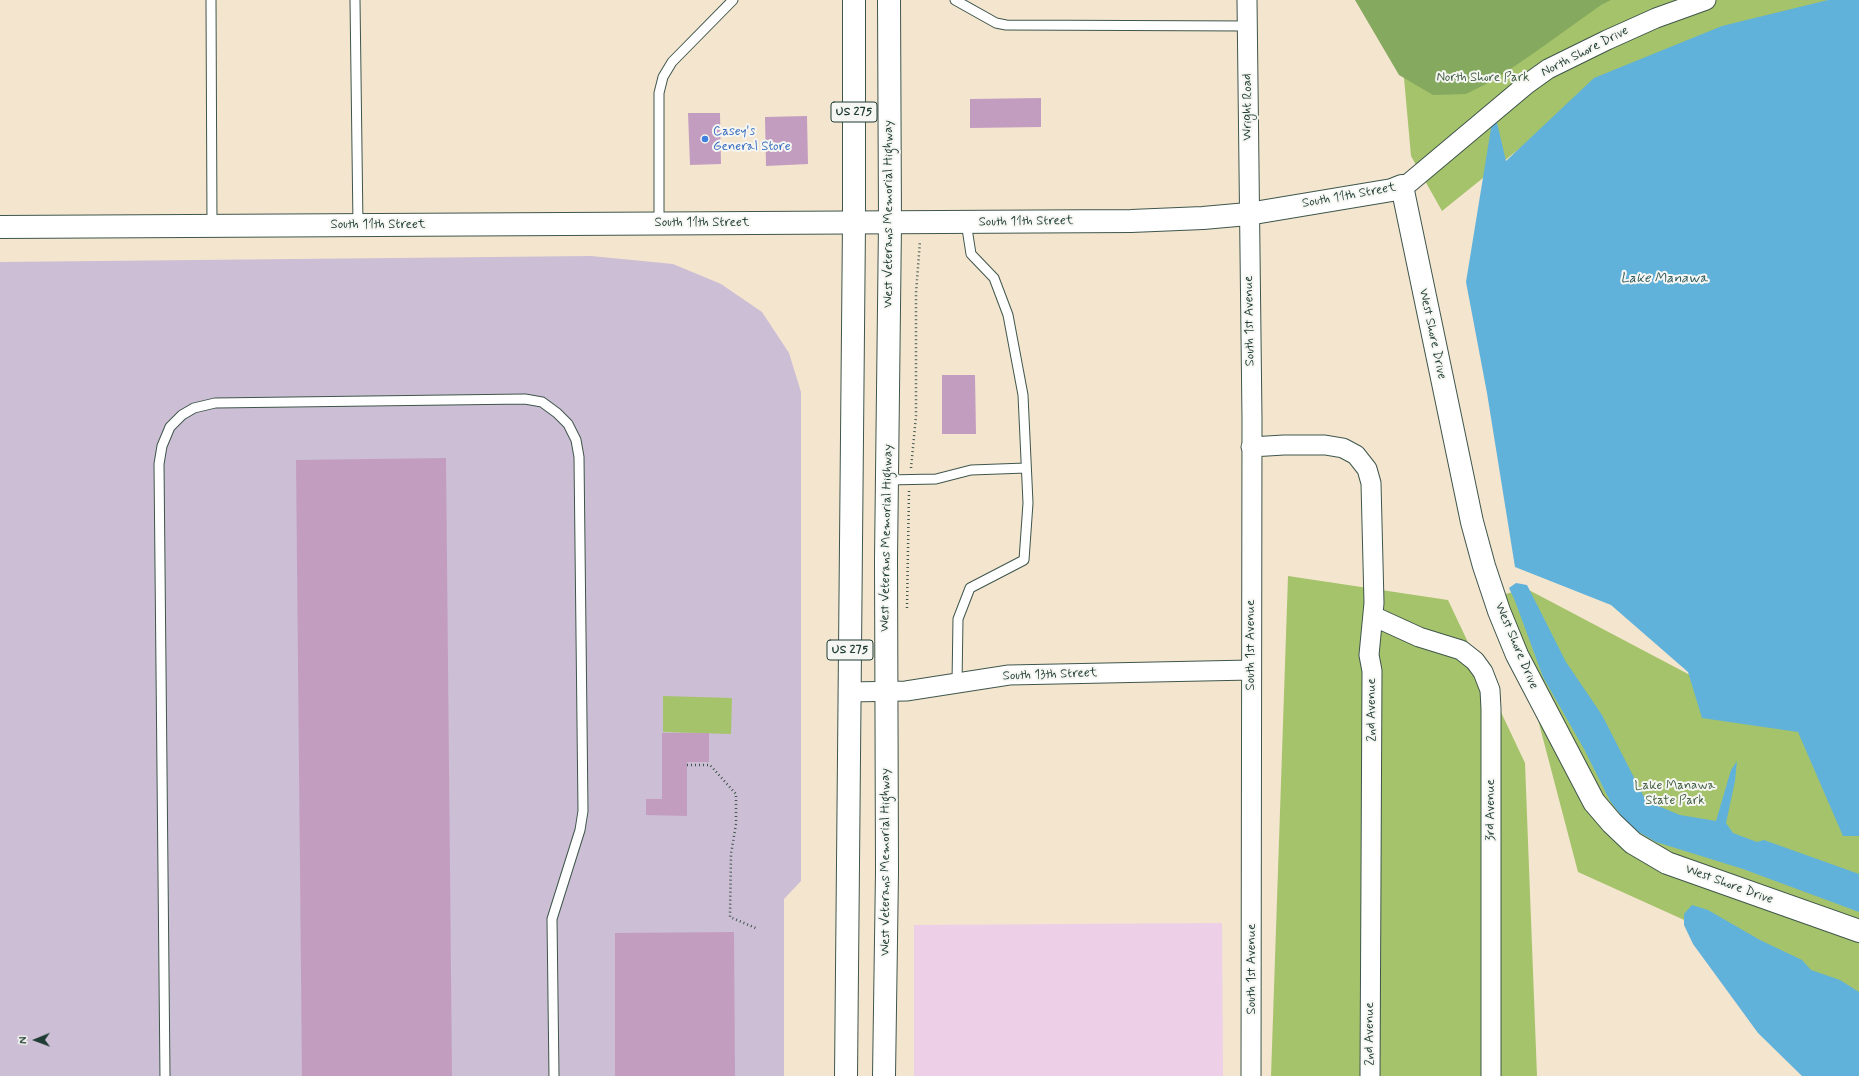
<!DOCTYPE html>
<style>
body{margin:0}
#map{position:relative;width:1859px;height:1076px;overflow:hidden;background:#f4e5cf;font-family:Mynerve,sans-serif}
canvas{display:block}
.north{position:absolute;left:16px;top:1020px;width:40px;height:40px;-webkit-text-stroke:3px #f6f6f2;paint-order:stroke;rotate:269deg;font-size:11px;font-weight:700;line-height:16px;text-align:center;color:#1f3d34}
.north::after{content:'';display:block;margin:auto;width:14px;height:18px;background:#1f3d34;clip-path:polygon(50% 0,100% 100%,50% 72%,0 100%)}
</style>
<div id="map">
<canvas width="1859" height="1076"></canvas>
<div class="north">N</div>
</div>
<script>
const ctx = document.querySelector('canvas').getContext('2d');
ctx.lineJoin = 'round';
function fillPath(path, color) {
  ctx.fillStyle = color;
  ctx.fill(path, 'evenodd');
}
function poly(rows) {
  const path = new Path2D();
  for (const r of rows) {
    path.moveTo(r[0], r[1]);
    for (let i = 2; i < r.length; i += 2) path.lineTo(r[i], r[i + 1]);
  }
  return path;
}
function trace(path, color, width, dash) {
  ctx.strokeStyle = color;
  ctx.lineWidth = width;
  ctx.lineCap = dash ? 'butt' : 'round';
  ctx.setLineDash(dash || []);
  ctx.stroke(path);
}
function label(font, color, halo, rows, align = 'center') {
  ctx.font = font + ' Mynerve,sans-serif';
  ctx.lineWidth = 4;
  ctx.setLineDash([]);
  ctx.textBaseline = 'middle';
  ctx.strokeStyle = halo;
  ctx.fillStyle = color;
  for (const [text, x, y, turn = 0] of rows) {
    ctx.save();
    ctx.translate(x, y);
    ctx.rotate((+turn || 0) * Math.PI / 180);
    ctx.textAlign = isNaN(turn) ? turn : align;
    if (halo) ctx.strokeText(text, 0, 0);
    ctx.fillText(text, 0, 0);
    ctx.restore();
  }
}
fillPath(poly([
 [1222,923,1223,1076,914,1076,914,925]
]), '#edd0e8');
fillPath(poly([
 [591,256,673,264,721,284,762,312,789,353,801,392,801,881,784,899,784,1076,0,1076,0,262]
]), '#ccbed4');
fillPath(poly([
 [1397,0,1828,0,1519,149,1442,211,1411,156],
 [1288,576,1448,600,1525,763,1537,1076,1271,1076],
 [1527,589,1798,732,1859,775,1859,999,1578,872,1505,594],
 [663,696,732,698,731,734,663,732]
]), '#a5c36b');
fillPath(poly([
 [1355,0,1611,0,1601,5,1531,55,1494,80,1466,94,1433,95,1399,75]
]), '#84a95f');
fillPath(poly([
 [1828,0,1859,0,1859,836,1843,836,1798,732,1702,718,1688,672,1611,605,1515,567,1487,393,1466,282,1494,110,1506,161,1594,78,1722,26],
 [1516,583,1527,585,1566,662,1602,715,1646,801,1680,815,1716,821,1731,770,1737,761,1735,781,1726,823,1733,833,1757,842,1764,840,1859,874,1859,912,1743,869,1656,842,1630,827,1610,801,1584,749,1543,677,1515,601,1509,588],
 [1692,905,1708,910,1760,940,1802,960,1811,970,1840,980,1859,992,1859,1076,1802,1076,1758,1033,1693,944,1684,925,1684,914]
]), '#60b2db');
fillPath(poly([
 [1041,98,1041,127,970,128,970,99],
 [688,113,720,113,721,164,690,165],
 [807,116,808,164,766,166,765,117],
 [942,375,975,375,976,434,942,434],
 [446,458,452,1076,302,1076,296,460],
 [662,733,709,733,709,762,687,762,687,816,646,815,646,799,662,799],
 [734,932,735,1076,615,1076,615,933]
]), '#c39dc0');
const lane = poly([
 [211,0,212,226],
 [355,0,358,225],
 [955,0,996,23,1006,25,1248,26],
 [659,223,659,93,663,77,672,62,733,0],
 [888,480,936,479,971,470,1026,468],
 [957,683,958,619,970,588,1024,560,1028,503,1023,395,1008,315,994,278,971,254,966,222],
 [165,1076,159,464,162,446,170,427,182,415,194,408,215,403,525,399,542,402,557,413,568,424,576,440,579,457,583,811,580,830,552,919,554,1076]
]);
const street = poly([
 [1247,0,1252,419,1251,1076],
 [1402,186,1409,183,1527,84,1548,69,1607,40,1656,18,1706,0],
 [1251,447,1284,445,1325,445,1343,448,1356,455,1367,469,1371,483,1374,603,1369,655,1372,671,1370,1076],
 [1373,616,1419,637,1461,650,1475,661,1483,672,1490,690,1491,709,1491,1076],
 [849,692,906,691,1009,675,1251,670]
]);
const secondary = poly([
 [0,227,1131,221,1203,218,1248,214,1392,190,1402,186,1472,522,1484,566,1499,611,1517,655,1594,802,1612,823,1633,843,1667,863,1859,931]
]);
const primary = poly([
 [846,1076,854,223,854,0],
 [884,1076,887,872,886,559,890,223,889,0]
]);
trace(lane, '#3f564b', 11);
trace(street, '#3f564b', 21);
trace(secondary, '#3f564b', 24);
trace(primary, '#3f564b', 24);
trace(poly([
 [911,468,916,416,916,293,920,241],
 [907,608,909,491],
 [687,765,710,765,736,794,736,824,731,854,730,917,758,929]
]), '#3f564b', 2.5, [1, 3]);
trace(lane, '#fff', 9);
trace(street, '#fff', 19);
trace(secondary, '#fff', 22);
trace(primary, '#fff', 22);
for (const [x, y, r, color] of [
 [705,139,4,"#3f7fe0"]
]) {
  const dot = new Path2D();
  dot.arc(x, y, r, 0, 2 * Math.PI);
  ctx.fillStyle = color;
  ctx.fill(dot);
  trace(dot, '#f6f6f2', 1.5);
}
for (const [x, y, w] of [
 [854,112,46],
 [850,650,46]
]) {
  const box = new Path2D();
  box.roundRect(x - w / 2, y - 10, w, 20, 3);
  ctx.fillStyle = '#f6f6f2';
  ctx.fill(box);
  trace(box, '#1f3d34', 1);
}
label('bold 12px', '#1f3d34', null, [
 ["US 275",854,112],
 ["US 275",850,650]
]);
label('13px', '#1f3d34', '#f6f6f2', [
 ["North Shore Drive",1585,52,-27],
 ["Wright Road",1248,107,-90],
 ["South 11th Street",1349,196,-10],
 ["West Veterans Memorial Highway",889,214,-90],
 ["South 11th Street",1026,222,-1],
 ["South 11th Street",702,223],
 ["South 11th Street",378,225],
 ["South 1st Avenue",1250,321,-91],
 ["West Shore Drive",1432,334,78],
 ["West Veterans Memorial Highway",887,538,-89],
 ["South 1st Avenue",1251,645,-90],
 ["West Shore Drive",1516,646,67],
 ["South 13th Street",1050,675,-2],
 ["2nd Avenue",1372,710,-90],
 ["3rd Avenue",1491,810,-90],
 ["West Veterans Memorial Highway",886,862,-90],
 ["West Shore Drive",1729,885,20],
 ["South 1st Avenue",1252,969,-90],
 ["2nd Avenue",1370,1034,-90]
]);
label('13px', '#405e42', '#f6f6f2', [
 ["North Shore Park",1483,78],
 ["Lake Manawa",1675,786],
 ["State Park",1675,801]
]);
label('13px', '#366cbe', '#f6f6f2', [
 ["Casey's",713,132],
 ["General Store",713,147]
], 'left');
label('italic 14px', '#2f5a5e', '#f6f6f2', [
 ["Lake Manawa",1664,279]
]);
</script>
